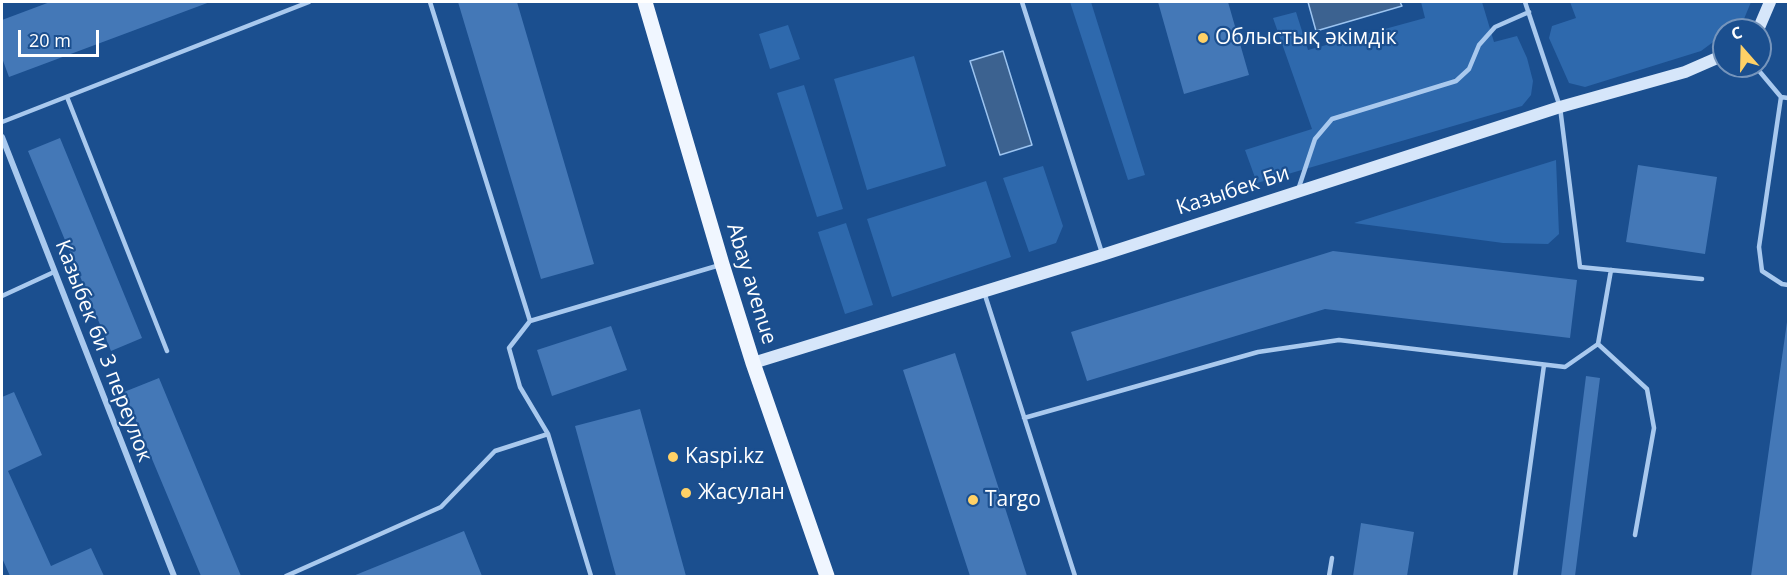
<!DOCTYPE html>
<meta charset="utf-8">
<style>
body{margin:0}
#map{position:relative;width:1790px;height:578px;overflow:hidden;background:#1b4f8f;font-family:"Open Sans",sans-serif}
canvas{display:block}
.frame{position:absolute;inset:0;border:3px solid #fff;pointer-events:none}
.north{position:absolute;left:1712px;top:18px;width:60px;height:60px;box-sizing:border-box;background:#1b4f8f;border:2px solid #7695bc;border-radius:50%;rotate:340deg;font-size:16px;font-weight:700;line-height:24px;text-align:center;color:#fff}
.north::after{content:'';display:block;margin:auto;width:21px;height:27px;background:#ffd166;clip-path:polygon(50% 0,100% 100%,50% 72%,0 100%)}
.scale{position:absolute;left:18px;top:30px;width:81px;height:27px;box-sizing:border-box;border:3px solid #fff;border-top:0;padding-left:8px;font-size:18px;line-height:21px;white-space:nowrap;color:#fff;-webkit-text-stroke:4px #1b4f8f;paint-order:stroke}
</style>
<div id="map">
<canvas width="1790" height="578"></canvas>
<div class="frame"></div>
<div class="north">С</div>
<div class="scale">20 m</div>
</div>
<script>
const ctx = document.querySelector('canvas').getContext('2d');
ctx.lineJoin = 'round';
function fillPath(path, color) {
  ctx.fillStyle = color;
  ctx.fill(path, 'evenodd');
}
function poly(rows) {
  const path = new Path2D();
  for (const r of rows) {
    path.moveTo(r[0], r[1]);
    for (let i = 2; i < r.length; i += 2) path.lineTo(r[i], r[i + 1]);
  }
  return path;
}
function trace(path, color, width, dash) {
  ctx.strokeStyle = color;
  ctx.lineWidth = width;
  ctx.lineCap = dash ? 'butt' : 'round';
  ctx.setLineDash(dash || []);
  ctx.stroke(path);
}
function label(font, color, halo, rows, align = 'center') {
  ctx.font = font + ' "Open Sans",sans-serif';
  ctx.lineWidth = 4.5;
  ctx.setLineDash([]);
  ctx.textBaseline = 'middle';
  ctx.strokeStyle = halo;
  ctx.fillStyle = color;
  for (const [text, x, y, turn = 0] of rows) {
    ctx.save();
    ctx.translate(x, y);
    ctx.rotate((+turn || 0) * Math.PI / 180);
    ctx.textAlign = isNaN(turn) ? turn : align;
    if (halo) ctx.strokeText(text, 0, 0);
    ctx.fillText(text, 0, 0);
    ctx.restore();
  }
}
fillPath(poly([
 [1070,2,1091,2,1145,175,1128,180],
 [1421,2,1482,2,1494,42,1517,36,1527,58,1533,81,1531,95,1522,106,1257,183,1245,150,1312,129,1273,18,1296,12,1308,50,1425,18],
 [1570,2,1751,2,1744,19,1729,30,1724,30,1724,34,1701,51,1585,87,1569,83,1549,38,1552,26,1576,18],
 [788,25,800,59,770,69,759,34],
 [914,56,946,166,867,190,834,79],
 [804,85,843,209,817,217,777,93],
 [1556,160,1559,234,1548,244,1503,243,1354,223],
 [1043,166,1063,226,1056,243,1029,252,1003,178],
 [986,181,1011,257,892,297,867,219],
 [846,223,873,305,845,314,818,232]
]), '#2e69ad');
const water = poly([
 [1308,2,1400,2,1402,6,1316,31,1308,2],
 [1003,51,1032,145,1000,155,970,61,1003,51]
]);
fillPath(water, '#3c6290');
trace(water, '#9cc4f0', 1.5);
fillPath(poly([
 [50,2,210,2,9,77,2,58,2,20],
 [458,2,517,2,594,264,541,279],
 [1158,2,1228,2,1249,75,1184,94],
 [60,138,142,338,111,351,28,151],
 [1638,165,1717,177,1705,254,1626,242],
 [1333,251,1577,280,1570,338,1325,309,1087,381,1071,332],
 [1787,322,1788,576,1751,576],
 [611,326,627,370,552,396,537,350],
 [955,353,1027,576,970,576,903,370],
 [1586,376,1600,378,1575,576,1561,576],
 [159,378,241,576,201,576,124,392],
 [14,392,42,455,8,471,51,566,91,548,104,576,10,576,2,558,2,397],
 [640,409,686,576,616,576,575,426],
 [1361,523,1414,532,1407,576,1353,576],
 [464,531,482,576,353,576]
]), '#4478b7');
trace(poly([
 [430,2,530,321,509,348,520,387,548,434,591,576],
 [1022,2,1102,253],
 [1525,2,1560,107,1580,267,1702,279],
 [1759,66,1760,72,1781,97,1788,98],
 [67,97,167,351],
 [1781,97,1759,247,1762,271,1782,284,1788,285],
 [2,122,309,2],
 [1298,190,1315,139,1332,119,1456,81,1469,69,1479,45,1495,27,1529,12],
 [984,292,1075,576],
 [2,296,54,272],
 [530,321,720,265],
 [1598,344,1647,389,1654,428,1635,535],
 [1024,418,1258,352,1339,340,1565,367,1598,344,1611,270],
 [286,576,441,507,495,451,548,434],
 [1329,576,1332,558],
 [1515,576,1544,365]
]), '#a9c9ee', 4.5);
trace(poly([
 [2,137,174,576]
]), '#a9c9ee', 6);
trace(poly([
 [1758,30,1770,2],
 [753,363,1102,255,1560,107,1685,72,1724,55]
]), '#d6e6fa', 12);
trace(poly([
 [645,2,722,264,753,363,827,576]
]), '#f0f6ff', 15);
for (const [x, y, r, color] of [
 [1203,38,6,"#ffd166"],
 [673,457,6,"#ffd166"],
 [686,493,6,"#ffd166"],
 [973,500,6,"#ffd166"]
]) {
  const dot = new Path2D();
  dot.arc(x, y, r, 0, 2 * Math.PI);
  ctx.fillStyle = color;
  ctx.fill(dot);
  trace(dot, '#1b4f8f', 2);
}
label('21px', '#fff', '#1b4f8f', [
 ["Облыстық әкімдік",1215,38],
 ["Kaspi.kz",685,457],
 ["Жасулан",698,493],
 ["Targo",985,500]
], 'left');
label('21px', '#fff', '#1b4f8f', [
 ["Казыбек Би",1233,191,-18],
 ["Abay avenue",751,284,73],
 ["Казыбек би 3 переулок",103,351,69]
]);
</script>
